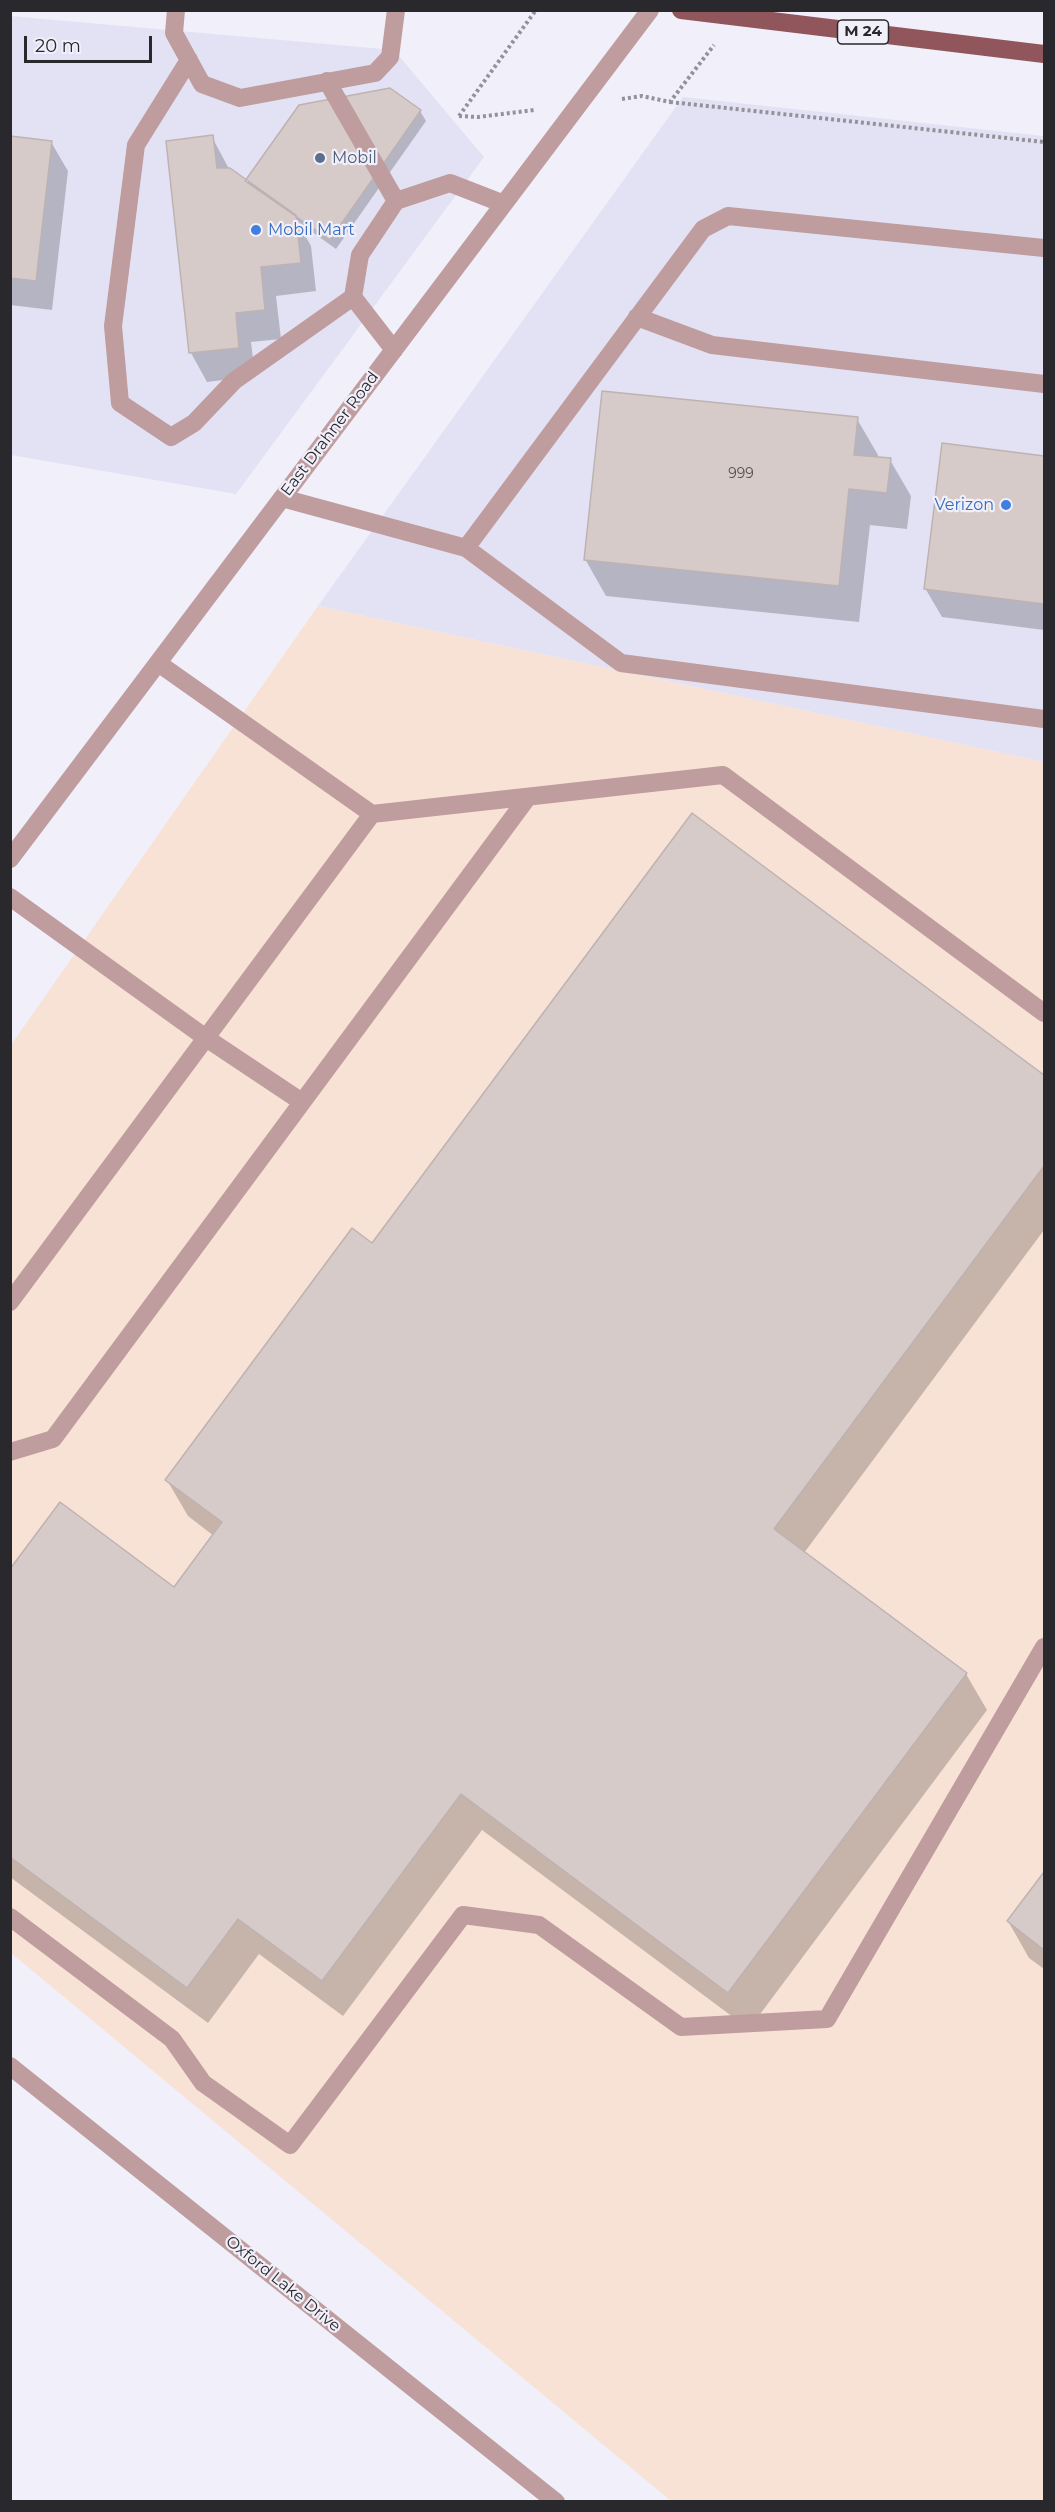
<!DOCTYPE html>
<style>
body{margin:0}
#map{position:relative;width:1055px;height:2512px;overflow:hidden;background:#f0effa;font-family:Montserrat,sans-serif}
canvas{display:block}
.frame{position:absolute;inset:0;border:12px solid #29292d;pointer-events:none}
.scale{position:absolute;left:24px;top:36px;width:128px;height:27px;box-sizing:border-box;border:3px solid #29292d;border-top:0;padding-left:8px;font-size:18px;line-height:21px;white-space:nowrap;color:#29292d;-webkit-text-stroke:4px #f0effa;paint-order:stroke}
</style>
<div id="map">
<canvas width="1055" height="2512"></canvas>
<div class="frame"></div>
<div class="scale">20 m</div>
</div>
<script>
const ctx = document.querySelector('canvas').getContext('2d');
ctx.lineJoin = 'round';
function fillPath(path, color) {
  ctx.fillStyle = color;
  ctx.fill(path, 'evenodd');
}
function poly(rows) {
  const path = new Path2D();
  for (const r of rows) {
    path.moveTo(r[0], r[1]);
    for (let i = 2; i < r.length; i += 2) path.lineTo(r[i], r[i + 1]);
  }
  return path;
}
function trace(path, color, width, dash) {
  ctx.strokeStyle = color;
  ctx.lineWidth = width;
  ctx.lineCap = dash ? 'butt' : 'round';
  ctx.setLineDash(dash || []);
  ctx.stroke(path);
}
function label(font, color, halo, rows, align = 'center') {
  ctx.font = font + ' Montserrat,sans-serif';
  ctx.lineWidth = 4.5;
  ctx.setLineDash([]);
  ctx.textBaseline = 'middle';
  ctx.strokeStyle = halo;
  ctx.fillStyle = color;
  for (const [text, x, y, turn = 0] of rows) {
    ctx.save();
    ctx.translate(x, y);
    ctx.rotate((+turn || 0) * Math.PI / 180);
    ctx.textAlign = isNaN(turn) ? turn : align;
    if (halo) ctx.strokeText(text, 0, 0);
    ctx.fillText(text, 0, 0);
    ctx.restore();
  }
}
fillPath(poly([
 [10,16,394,50,484,157,236,494,11,455],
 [683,97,1044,136,1044,762,318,606]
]), '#e3e2f4');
fillPath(poly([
 [318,606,1044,762,1044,2501,671,2501,11,1953,11,1045]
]), '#f8e2d5');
fillPath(poly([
 [420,111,426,121,336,249,297,221,311,246,316,291,276,296,281,339,251,342,255,376,207,382,191,353,212,137,229,169,247,182],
 [10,137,51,142,68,171,52,310,10,305],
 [857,419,878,455,877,459,890,460,911,496,907,529,870,525,859,622,606,596,585,559],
 [943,445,1044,457,1044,630,942,617,925,588],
 [692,815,1044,1077,1044,1230,804,1553,966,1674,987,1710,749,2029,482,1830,343,2016,259,1954,208,2023,10,1877,10,1572,175,1589,214,1536,188,1516,167,1480,372,1245],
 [1044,1875,1044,1969,1029,1958,1008,1921]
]), '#0003');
const building = poly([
 [390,88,421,110,330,240,245,181,299,105,390,88],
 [213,135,217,168,230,168,296,215,301,263,261,267,265,310,236,313,239,348,189,353,166,141,213,135],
 [10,136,52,141,36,281,10,278,10,136],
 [602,391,858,417,854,455,891,458,887,493,849,489,839,586,584,560,602,391],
 [942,443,1044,456,1044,604,924,589,942,443],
 [692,813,1044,1075,1044,1166,774,1529,967,1673,728,1993,461,1794,322,1981,238,1919,187,1988,10,1857,10,1569,60,1502,174,1587,222,1522,165,1480,352,1228,372,1243,692,813],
 [1044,1872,1044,1950,1007,1921,1044,1872]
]);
fillPath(building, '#d7cbca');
trace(building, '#beb2b2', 1.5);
trace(poly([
 [622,99,642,96,670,102,714,45],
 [670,102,1044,142],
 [459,116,478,117,534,110],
 [459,116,536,10]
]), '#93929a', 4, [3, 3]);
trace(poly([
 [176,10,174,33,202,84,240,98,375,73,390,57,396,10],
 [189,60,136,145,113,326,120,403,171,437,194,423,234,381,353,297],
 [327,81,396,201],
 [637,317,712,345,1044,384],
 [394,350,353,297,360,255,396,201,450,183,504,204],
 [282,498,466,548,621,663,1044,719],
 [466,548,703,229,728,216,1044,248],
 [158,663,372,814,723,775,1044,1013],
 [10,859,650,10],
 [10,897,206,1038,302,1102],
 [10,1302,372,814],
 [10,1452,53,1439,528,797],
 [10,1917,172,2039,203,2083,290,2145,463,1915,539,1925,681,2027,827,2019,1044,1647],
 [10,2066,556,2502]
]), '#bf9c9e', 18);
trace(poly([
 [681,10,1044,54]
]), '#90565b', 18);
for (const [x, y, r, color] of [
 [320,158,6,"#5c6f8a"],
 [256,230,6,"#3f7fe0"],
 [1006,505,6,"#3f7fe0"]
]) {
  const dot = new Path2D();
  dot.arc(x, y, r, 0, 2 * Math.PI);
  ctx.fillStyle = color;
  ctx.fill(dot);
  trace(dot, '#f0effa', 2);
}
label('14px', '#545254', null, [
 ["999",741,474]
]);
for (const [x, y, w] of [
 [863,32,51]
]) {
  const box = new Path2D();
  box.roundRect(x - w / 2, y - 12, w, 24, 4.5);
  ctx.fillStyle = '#f0effa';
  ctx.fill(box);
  trace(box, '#29292d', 1.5);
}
label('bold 15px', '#29292d', null, [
 ["M 24",863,32]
]);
label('16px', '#4e5e75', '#f0effa', [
 ["Mobil",332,158]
], 'left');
label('16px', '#366cbe', '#f0effa', [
 ["Mobil Mart",268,230],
 ["Verizon",994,505,"right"]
], 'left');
label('16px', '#29292d', '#f0effa', [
 ["East Drahner Road",330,434,-53],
 ["Oxford Lake Drive",283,2284,39]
]);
</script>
